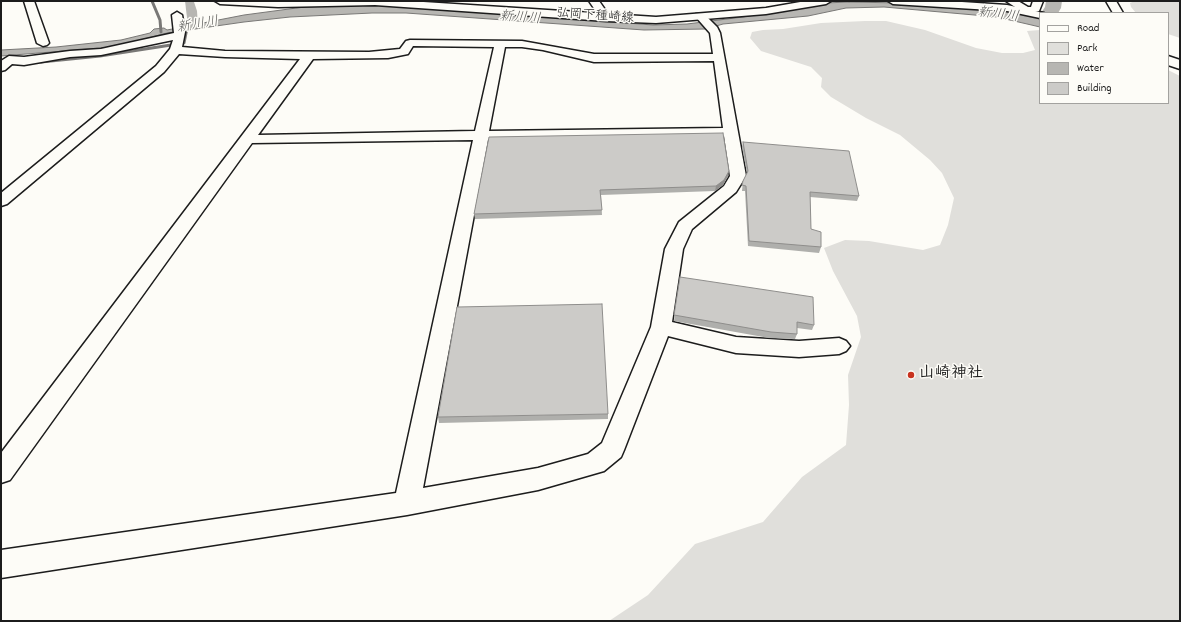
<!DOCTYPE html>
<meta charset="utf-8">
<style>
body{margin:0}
#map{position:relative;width:1181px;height:622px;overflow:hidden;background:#fdfcf7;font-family:Dekko,sans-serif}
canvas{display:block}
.frame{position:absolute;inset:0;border:2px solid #1c1c1c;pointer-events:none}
.legend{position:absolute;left:1039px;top:12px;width:130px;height:92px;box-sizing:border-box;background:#fdfcf7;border:1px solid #a3a29f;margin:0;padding:5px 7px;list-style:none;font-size:12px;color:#1c1c1c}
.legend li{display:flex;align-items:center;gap:8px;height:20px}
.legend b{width:20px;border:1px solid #a3a29f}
</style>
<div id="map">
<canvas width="1181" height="622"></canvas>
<div class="frame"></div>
<ul class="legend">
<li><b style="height:5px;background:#fdfcf7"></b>Road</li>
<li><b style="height:11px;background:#e0dfdb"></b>Park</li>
<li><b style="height:11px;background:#b7b6b2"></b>Water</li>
<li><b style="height:11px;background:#cccbc8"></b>Building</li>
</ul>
</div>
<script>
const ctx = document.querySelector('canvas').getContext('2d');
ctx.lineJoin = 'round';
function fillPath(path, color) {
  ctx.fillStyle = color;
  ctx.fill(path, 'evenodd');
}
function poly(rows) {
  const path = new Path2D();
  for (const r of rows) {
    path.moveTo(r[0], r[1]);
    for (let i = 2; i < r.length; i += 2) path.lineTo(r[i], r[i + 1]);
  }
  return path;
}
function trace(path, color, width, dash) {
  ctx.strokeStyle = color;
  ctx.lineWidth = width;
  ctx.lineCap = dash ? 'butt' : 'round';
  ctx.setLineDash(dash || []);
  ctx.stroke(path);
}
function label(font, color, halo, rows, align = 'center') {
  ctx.font = font + ' Dekko,"Klee One",sans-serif';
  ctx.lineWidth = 3;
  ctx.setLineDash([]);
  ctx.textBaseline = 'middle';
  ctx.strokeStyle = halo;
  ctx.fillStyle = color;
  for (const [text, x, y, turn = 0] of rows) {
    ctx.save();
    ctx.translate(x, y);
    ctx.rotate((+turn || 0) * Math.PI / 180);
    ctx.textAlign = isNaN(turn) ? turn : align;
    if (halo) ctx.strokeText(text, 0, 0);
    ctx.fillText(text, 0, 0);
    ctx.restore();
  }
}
fillPath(poly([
 [1135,1,1180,1,1180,38,1168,34,1168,13,1136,13,1131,7,1130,3],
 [865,21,886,21,925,30,976,48,1002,53,1023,53,1035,50,1027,31,1040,30,1040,103,1168,103,1168,70,1180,76,1180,621,609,621,648,595,695,544,763,522,802,477,846,445,849,405,848,375,861,337,857,316,833,271,824,248,845,240,869,241,923,250,940,245,948,225,954,198,942,173,930,160,900,135,866,118,831,97,821,87,822,78,811,67,761,51,750,38,752,32,763,30,783,29,821,23]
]), '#e0dfdb');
const water = poly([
 [849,2,901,3,1016,12,1040,18,1040,27,997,17,884,7,846,8,808,16,723,24,706,29,644,30,406,13,372,13,290,17,244,22,167,33,114,47,1,56,1,50,56,47,121,40,150,33,154,29,164,28,167,30,244,15,304,7,372,4,653,25,687,24,743,17,825,3,849,2]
]);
fillPath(water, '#b7b6b2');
trace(water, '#797876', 1);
trace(poly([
 [152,1,160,20,161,32],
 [41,62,100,56,184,43,187,28]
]), '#797876', 3);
fillPath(poly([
 [185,1,194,2,197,11,198,26,197,28,189,28,188,26,185,1]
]), '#b7b6b2');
fillPath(poly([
 [1046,1,1062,1,1061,8,1058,13,1041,13,1045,7,1046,1]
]), '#b7b6b2');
const street = poly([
 [24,1,34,1,49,43,47,45,43,46,37,43,24,1],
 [589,1,599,1,611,18,610,20,602,20,589,1],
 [1006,1,1018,1,1028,7,1031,7,1033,1,1043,1,1039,11,1025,14,1021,13,1018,9,1006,1],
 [1106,1,1116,1,1123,13,1113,13,1106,1],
 [177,12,182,15,185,32,182,47,225,51,369,52,400,49,406,41,410,40,522,41,594,54,713,54,710,33,695,16,696,14,704,14,717,27,720,33,746,176,736,192,692,229,683,249,672,322,736,337,799,341,839,338,846,341,850,346,846,351,839,354,799,357,736,353,668,336,624,450,621,457,604,471,538,490,407,515,1,578,1,550,396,493,473,140,252,143,10,480,1,483,1,453,300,59,225,57,179,54,164,72,7,204,1,206,1,193,156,66,170,49,173,40,101,55,70,57,24,65,12,64,5,70,1,71,1,61,9,56,24,57,70,51,101,49,174,33,172,15,177,12],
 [413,46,494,47,475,131,258,135,313,59,388,58,408,54,413,46],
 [505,47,522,47,543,50,594,62,714,61,723,128,489,131,505,47],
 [724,136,730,176,724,186,679,222,665,249,651,327,602,443,588,454,538,468,423,488,488,140,724,136]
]);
const secondary = poly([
 [215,1,408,1,656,17,766,8,806,1,831,1,826,4,766,14,656,23,606,21,375,5,278,7,220,4,215,1],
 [888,1,947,1,1007,5,1044,13,1040,13,1040,18,1007,11,893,4,888,1],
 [1168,56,1180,60,1180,69,1168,65,1168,56]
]);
trace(street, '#1c1c1c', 3);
trace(secondary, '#1c1c1c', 3);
fillPath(street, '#fdfcf7');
fillPath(secondary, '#fdfcf7');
fillPath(poly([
 [723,133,728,176,723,185,715,191,601,195,602,215,475,219,474,214],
 [743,142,859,196,857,201,810,197,811,229,821,247,819,253,748,246,745,191,742,191,743,181,747,173,742,147],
 [680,277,814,325,812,330,797,328,797,334,795,339,769,338,674,321],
 [608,414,608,419,439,423,438,417]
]), '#afafac');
fillPath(poly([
 [729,171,728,176,723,185,715,191,716,186]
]), '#8f8e8c');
const building = poly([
 [723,133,729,171,724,180,716,186,600,190,602,210,474,214,489,137,723,133],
 [743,142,849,151,859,196,810,192,811,229,821,232,821,247,749,241,746,186,742,185,743,181,748,171,743,142],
 [680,277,813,297,814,325,797,322,797,334,771,332,674,315,680,277],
 [602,304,608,414,438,417,457,307,602,304]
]);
fillPath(building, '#cccbc8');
trace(building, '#8f8e8c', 1);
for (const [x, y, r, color] of [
 [911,375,4,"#c8321e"]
]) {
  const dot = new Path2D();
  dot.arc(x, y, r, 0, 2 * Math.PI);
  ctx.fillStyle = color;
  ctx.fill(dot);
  trace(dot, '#fdfcf7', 1.5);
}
label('13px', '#1c1c1c', '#fdfcf7', [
 ["弘岡下種崎線",595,17,4]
]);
label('italic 14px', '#5a5a58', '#fdfcf7', [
 ["新川川",998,16,7],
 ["新川川",520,19,4],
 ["新川川",198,26,-9]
]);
label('bold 16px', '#1c1c1c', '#fdfcf7', [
 ["山崎神社",919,375]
], 'left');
</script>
